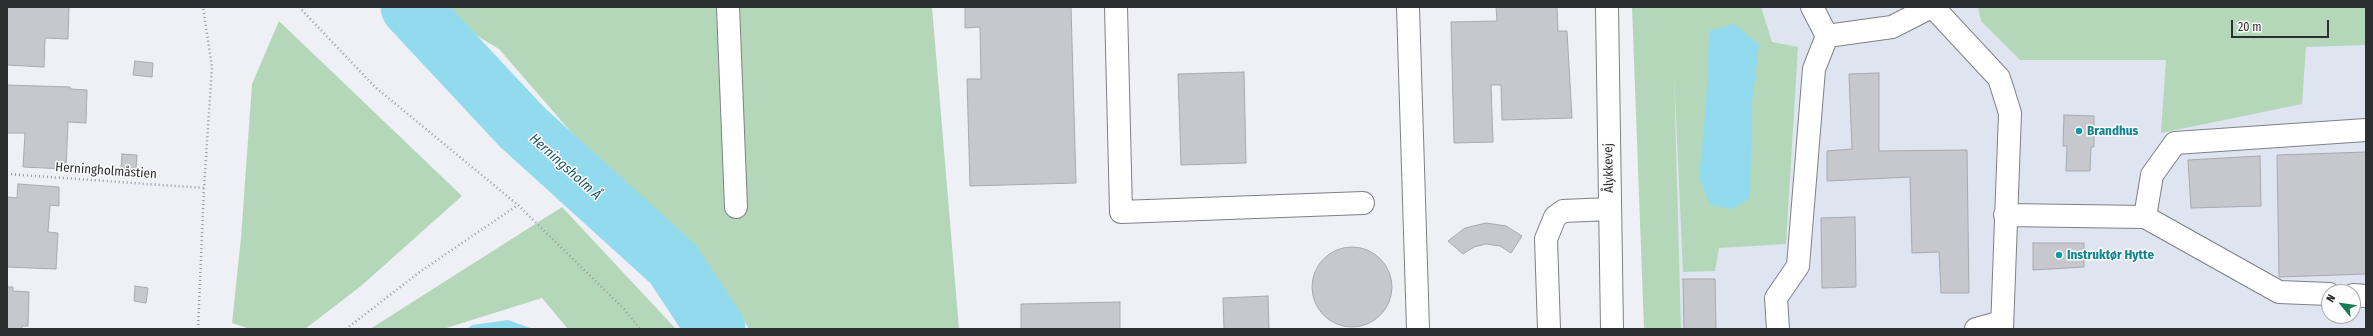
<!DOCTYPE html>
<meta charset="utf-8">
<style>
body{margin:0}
#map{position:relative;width:2373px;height:336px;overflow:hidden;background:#eef0f6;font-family:"Fira Sans Condensed",sans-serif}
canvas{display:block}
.frame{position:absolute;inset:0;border:8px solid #2d2e30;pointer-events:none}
.north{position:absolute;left:2321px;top:284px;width:40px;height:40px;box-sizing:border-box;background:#fdfdfe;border:1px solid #aaaaac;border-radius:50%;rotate:299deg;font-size:11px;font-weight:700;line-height:16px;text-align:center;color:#2d2e30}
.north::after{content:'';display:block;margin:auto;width:14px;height:18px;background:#157b54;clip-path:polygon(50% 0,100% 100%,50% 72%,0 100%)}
.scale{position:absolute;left:2231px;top:20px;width:98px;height:18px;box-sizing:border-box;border:2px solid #2d2e30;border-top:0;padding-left:5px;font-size:12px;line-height:14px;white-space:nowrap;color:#2d2e30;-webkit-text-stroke:3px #fdfdfe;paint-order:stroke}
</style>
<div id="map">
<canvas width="2373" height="336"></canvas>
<div class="frame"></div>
<div class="north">N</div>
<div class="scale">20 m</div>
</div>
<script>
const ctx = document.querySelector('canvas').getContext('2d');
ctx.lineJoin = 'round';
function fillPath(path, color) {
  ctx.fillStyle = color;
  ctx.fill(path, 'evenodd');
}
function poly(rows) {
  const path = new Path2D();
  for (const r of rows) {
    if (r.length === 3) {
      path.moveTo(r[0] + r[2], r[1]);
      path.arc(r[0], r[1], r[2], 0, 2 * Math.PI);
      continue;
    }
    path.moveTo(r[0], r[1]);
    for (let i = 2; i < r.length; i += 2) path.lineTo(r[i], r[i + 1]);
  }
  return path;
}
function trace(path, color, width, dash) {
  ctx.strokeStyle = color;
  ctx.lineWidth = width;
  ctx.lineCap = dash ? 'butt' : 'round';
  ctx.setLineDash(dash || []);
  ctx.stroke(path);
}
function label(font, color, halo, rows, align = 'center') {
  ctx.font = font + ' "Fira Sans Condensed",sans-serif';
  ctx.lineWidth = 3;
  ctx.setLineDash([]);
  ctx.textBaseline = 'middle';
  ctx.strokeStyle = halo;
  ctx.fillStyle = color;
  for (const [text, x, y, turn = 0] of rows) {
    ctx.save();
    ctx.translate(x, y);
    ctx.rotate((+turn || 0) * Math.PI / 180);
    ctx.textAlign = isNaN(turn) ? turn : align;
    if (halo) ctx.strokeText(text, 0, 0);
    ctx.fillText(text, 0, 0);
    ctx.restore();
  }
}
fillPath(poly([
 [1643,7,2366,7,2366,329,1653,329],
 [2329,292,2353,292,2353,316,2329,316]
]), '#dfe4f1');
fillPath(poly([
 [429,7,932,7,959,329,749,329,728,295,624,193,499,49],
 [1632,7,1761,7,1772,42,1798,47,1786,244,1719,248,1715,271,1683,272,1674,73,1681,329,1644,329],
 [1978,7,2366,7,2366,45,2306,47,2302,104,2161,133,2166,60,2020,60,1981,21],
 [279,21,462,196,361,286,305,329,250,329,232,323,241,238,252,84],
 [562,207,676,329,568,329,542,298,443,329,370,329]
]), '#b5d7b9');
fillPath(poly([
 [1735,24,1759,45,1752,102,1750,198,1733,209,1710,205,1699,178,1706,104,1709,31],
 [508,320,533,329,467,329,472,325]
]), '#92dbef');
trace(poly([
 [410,7,522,127,673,264,716,329]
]), '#92dbef', 59);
const building = poly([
 [7,7,69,7,68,39,45,38,44,67,7,65,7,7],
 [965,7,1071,7,1076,183,970,186,967,79,981,79,980,27,965,28,965,7],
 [1496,7,1557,7,1558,31,1567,31,1572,118,1502,120,1501,85,1491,85,1493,142,1454,143,1451,22,1497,21,1496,7],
 [135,61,153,63,152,77,133,75,135,61],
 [1244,72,1246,163,1181,165,1178,74,1244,72],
 [1879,73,1879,151,1967,150,1969,293,1941,293,1939,252,1912,253,1910,177,1827,181,1827,151,1852,149,1849,74,1879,73],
 [7,85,70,87,70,89,87,90,86,123,68,122,66,169,23,167,25,133,7,133,7,85],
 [2064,115,2094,116,2094,147,2091,147,2090,171,2066,171,2067,146,2063,146,2064,115],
 [2366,152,2366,274,2279,277,2277,155,2366,152],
 [122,154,137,155,136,171,121,170,122,154],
 [2260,156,2261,206,2191,208,2188,160,2260,156],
 [18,184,59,187,59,206,50,205,48,232,58,233,56,269,7,267,7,197,17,198,18,184],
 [1855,217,1856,287,1822,288,1821,218,1855,217],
 [1486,223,1506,226,1522,236,1511,253,1500,246,1486,244,1474,247,1463,254,1448,241,1465,228,1486,223],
 [2033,243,2084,243,2084,267,2033,270,2033,243],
 [1352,287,40],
 [1683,279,1715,279,1716,329,1684,329,1683,279],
 [135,286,148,288,146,303,134,301,135,286],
 [7,287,13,287,13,291,29,292,28,326,22,326,22,329,7,329,7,287],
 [1268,296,1269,329,1224,329,1223,298,1268,296],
 [1120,302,1120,329,1021,329,1021,304,1120,302]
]);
fillPath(building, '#c6c8cd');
trace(building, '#a8aab0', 1);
const minor = poly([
 [728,7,736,207],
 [1116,7,1121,212,1363,203],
 [1408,7,1418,329],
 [1607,7,1612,329],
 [1933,7,1999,78,2010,113,2002,329],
 [1827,36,1892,27,1931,7],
 [2005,215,2145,217,2279,292,2329,294],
 [2145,217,2152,175,2175,143,2366,130],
 [2353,295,2366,296],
 [1549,329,1546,239,1555,217,1563,211,1610,209],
 [1778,329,1776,298,1798,266,1814,69,1827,36,1812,7],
 [1976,329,2001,322]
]);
trace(minor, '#7e8085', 24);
trace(poly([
 [299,7,375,87,518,205,624,309,640,329],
 [7,174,204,188],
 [198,329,204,188,212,67,203,7],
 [346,329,421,271,518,205]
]), '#989a9e', 2.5, [1, 3]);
trace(minor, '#fff', 22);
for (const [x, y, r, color] of [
 [2079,131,4,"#0f9aa8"],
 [2059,255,4,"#0f9aa8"]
]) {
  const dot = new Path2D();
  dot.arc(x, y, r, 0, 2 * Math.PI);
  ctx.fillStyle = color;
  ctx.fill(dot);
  trace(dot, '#fdfdfe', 1.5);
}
label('bold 13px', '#0d838f', '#fdfdfe', [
 ["Brandhus",2087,131],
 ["Instruktør Hytte",2067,255]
], 'left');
label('13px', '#2d2e30', '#fdfdfe', [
 ["Ålykkevej",1609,168,-91],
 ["Herningholmåstien",106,171,4]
]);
label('italic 14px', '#1c5867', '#fdfdfe', [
 ["Herningsholm Å",565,167,42]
]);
</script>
